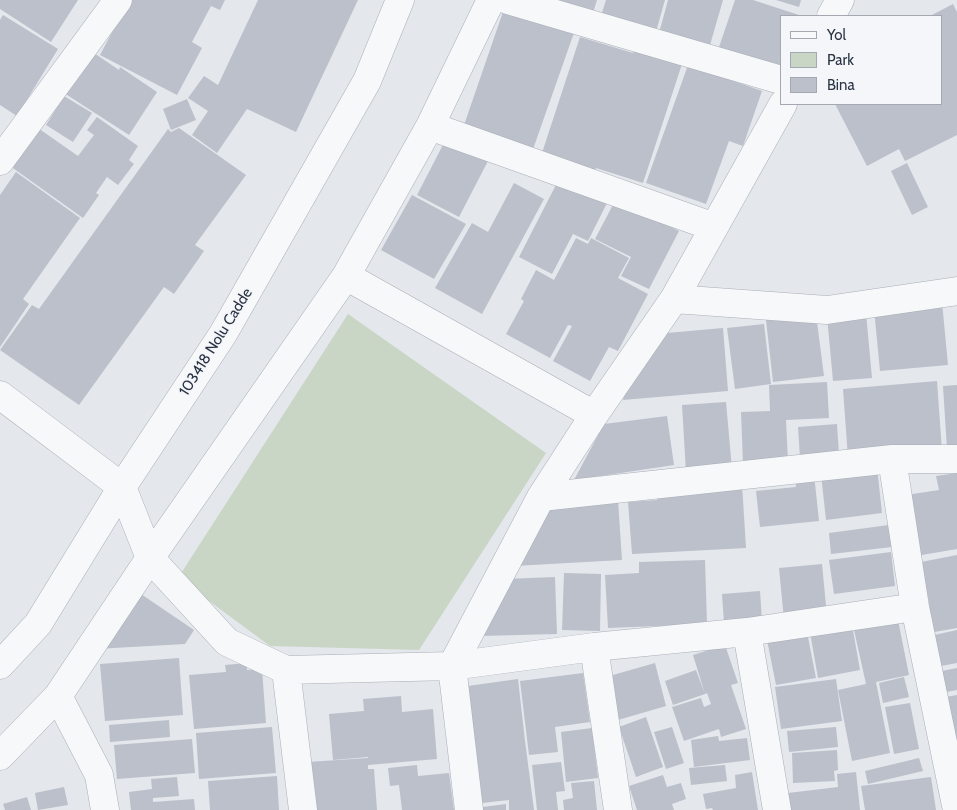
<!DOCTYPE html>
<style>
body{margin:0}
#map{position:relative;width:957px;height:810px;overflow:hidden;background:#e4e7ec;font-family:Cabin,sans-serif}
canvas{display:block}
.legend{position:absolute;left:780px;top:15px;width:162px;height:90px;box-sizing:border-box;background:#f4f6f9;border:1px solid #a4a8b1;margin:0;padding:6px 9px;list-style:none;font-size:15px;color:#2b3445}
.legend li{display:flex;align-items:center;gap:10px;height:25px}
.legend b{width:25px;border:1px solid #a4a8b1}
</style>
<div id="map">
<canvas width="957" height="810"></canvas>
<ul class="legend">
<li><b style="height:6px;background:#f7f8fa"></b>Yol</li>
<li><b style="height:14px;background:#c9d6c5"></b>Park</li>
<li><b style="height:14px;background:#bbc0ca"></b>Bina</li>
</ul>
</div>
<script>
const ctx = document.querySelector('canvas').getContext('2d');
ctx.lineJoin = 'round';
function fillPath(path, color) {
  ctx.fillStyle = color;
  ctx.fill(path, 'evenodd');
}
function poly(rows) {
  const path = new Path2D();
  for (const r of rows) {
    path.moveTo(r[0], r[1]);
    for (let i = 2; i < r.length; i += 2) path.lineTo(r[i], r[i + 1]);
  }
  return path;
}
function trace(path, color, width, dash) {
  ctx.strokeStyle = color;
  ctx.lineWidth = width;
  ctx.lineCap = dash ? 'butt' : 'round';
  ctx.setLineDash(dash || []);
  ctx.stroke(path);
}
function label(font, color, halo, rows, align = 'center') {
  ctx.font = font + ' Cabin,sans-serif';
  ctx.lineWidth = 4;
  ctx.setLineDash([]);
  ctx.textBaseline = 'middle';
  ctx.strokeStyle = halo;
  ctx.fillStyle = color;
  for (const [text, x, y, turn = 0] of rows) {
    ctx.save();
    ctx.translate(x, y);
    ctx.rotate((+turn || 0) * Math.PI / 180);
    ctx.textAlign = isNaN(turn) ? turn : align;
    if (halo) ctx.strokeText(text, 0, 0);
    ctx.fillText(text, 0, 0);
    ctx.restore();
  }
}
fillPath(poly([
 [348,314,546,453,419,650,270,646,178,578]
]), '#c9d6c5');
fillPath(poly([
 [0,0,78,0,51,42,0,9],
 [129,0,225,0,220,10,211,6,192,42,202,48,177,95,100,55],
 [258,0,358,0,296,132,247,109,217,153,192,135,208,111,188,98,204,76,218,85],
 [534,0,597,0,591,19],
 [606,0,665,0,655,35,600,19],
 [668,0,723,0,708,52,658,37],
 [735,0,753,0,802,16,781,16,781,73,717,53],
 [776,0,801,0,799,7],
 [953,4,957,12,957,135,905,161,899,149,867,166,835,104,941,104,941,16,930,16],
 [505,6,575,30,532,152,463,128],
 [3,15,58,49,17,116,0,105,0,20],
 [580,37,633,53,635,49,682,64,643,183,596,168,594,172,541,156],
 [88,49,119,70,120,67,157,92,129,135,61,91],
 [688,65,762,91,743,146,729,141,706,204,646,183],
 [64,96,92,113,73,142,46,125],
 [187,99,196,120,171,130,163,109],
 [97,117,138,146,129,160,134,164,118,185,107,177,96,193,99,195,83,218,10,166,38,128,78,156,94,135,87,130],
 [179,128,246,175,195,245,204,251,174,294,164,287,79,405,0,350,32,305,39,309,168,129,171,132],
 [446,139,488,161,459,217,417,195],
 [907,163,928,207,912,215,891,171],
 [16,172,80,218,23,299,29,304,0,347,0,195],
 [560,177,608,201,588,241,573,234,552,274,519,257],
 [514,183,544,199,482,314,435,288,472,223,488,232],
 [412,195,466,224,434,279,381,250],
 [616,199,679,231,649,289,621,276,631,257,595,239],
 [576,238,588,244,591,238,629,258,618,278,648,294,618,351,609,347,590,381,553,361,572,326,568,325,550,358,506,334,524,301,521,299,536,270,554,280],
 [942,302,948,365,880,371,874,309],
 [866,313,872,378,833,381,827,316],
 [816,314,824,376,773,382,766,320],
 [764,324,771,384,735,389,727,328],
 [723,328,728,391,623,400,632,372,644,368,656,334],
 [937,381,942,451,848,458,843,389],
 [827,382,829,418,786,420,788,462,743,464,741,412,770,411,769,385],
 [957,385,957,448,947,449,943,386],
 [726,402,732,469,686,472,682,405],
 [667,416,674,465,574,480,604,424],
 [837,424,839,455,800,458,798,427],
 [877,467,882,513,826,520,821,474],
 [957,473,957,549,916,556,906,495,939,490,936,476],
 [814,474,819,521,760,527,756,491,796,487,795,476],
 [742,484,746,548,632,554,628,502,657,500,656,490],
 [618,500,622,560,514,566,547,505],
 [889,525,892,547,831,554,829,533],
 [891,552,895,586,834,594,829,560],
 [957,555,957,628,929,633,924,609,930,608,921,562],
 [705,560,707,624,608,628,605,575,639,573,639,562],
 [822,564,827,616,784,620,779,568],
 [564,573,601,574,600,631,562,630],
 [555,577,557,634,480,636,505,579],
 [760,591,762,621,724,623,722,594],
 [138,592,194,630,185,644,96,649],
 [851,619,860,670,818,678,809,627],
 [898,620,909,675,876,682,890,753,852,761,838,690,866,684,854,630],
 [957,630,957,663,936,667,930,636],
 [807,632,816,678,776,685,767,640],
 [725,645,738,683,731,685,746,729,721,737,719,729,684,741,672,707,701,698,704,707,711,704,707,693,705,694,693,655],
 [179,658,183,715,105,721,100,664],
 [247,663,247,670,262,669,266,723,194,729,189,675,226,672,225,665],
 [655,663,666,706,618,720,606,677],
 [957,668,957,690,936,694,932,673],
 [696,670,705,694,673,705,665,681],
 [583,673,590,722,555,727,558,752,529,755,520,681],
 [904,677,909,697,883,703,879,683],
 [518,679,525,741,534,810,509,810,509,800,482,803,468,686],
 [836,679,842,721,781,729,775,687],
 [957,695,957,741,949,743,940,698],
 [401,696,402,712,433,709,437,759,368,765,368,769,374,769,377,810,311,810,308,762,368,758,368,757,333,760,329,714,364,711,363,699],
 [910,703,919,749,894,754,885,707],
 [646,717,663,767,636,777,619,727],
 [169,720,170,737,110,742,109,725],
 [272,727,276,773,199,779,196,733],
 [672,727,684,763,666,769,654,732],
 [836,727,838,747,789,752,787,731],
 [592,728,598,778,566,782,561,732],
 [718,736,719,741,747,738,750,760,694,767,691,740],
 [192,739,195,773,117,779,114,745],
 [837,750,838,770,834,771,835,781,793,783,792,753],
 [919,758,923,771,868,784,865,771],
 [561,762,565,791,556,792,558,810,537,810,532,765],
 [417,765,418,776,449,773,454,810,402,810,399,785,390,786,388,768],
 [725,765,727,781,691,785,689,768],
 [752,772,758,810,713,810,712,808,706,809,703,794,736,788,735,775],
 [856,772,860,810,790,810,788,793,838,787,837,774],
 [663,775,667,787,681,783,686,799,672,804,674,810,637,810,629,786],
 [277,776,279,810,210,810,208,781],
 [177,777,179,796,153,798,153,802,194,799,195,810,131,810,129,792,152,789,151,779],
 [931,777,936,810,865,810,861,786],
 [594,781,597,810,564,810,563,800,573,798,571,783],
 [64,787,68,805,38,810,35,793],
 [27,797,31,810,5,810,3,804],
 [506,804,506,810,483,810,483,807]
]), '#bbc0ca');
const minor = poly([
 [508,0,781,80],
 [831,16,840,0],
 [430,126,714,227],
 [0,161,118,0],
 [346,276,594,415],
 [674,299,827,310,957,291],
 [0,395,122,487,150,558,227,642,286,670,452,666,594,647,747,632,915,607],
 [892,459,915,607,957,810],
 [541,497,892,459,957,459],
 [747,632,777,810],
 [594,647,618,810],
 [0,665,38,624,122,487,223,334,367,81,400,0],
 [286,670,303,810],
 [58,696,99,775,105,810],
 [0,756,58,696,150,558,346,276,430,126,491,0],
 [469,810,452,666,541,497,594,415,674,299,783,104]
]);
trace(minor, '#a9aeb7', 29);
trace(minor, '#f7f8fa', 28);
label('15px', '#2b3445', '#f4f6f9', [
 ["103418 Nolu Cadde",216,342,-58]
]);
</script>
